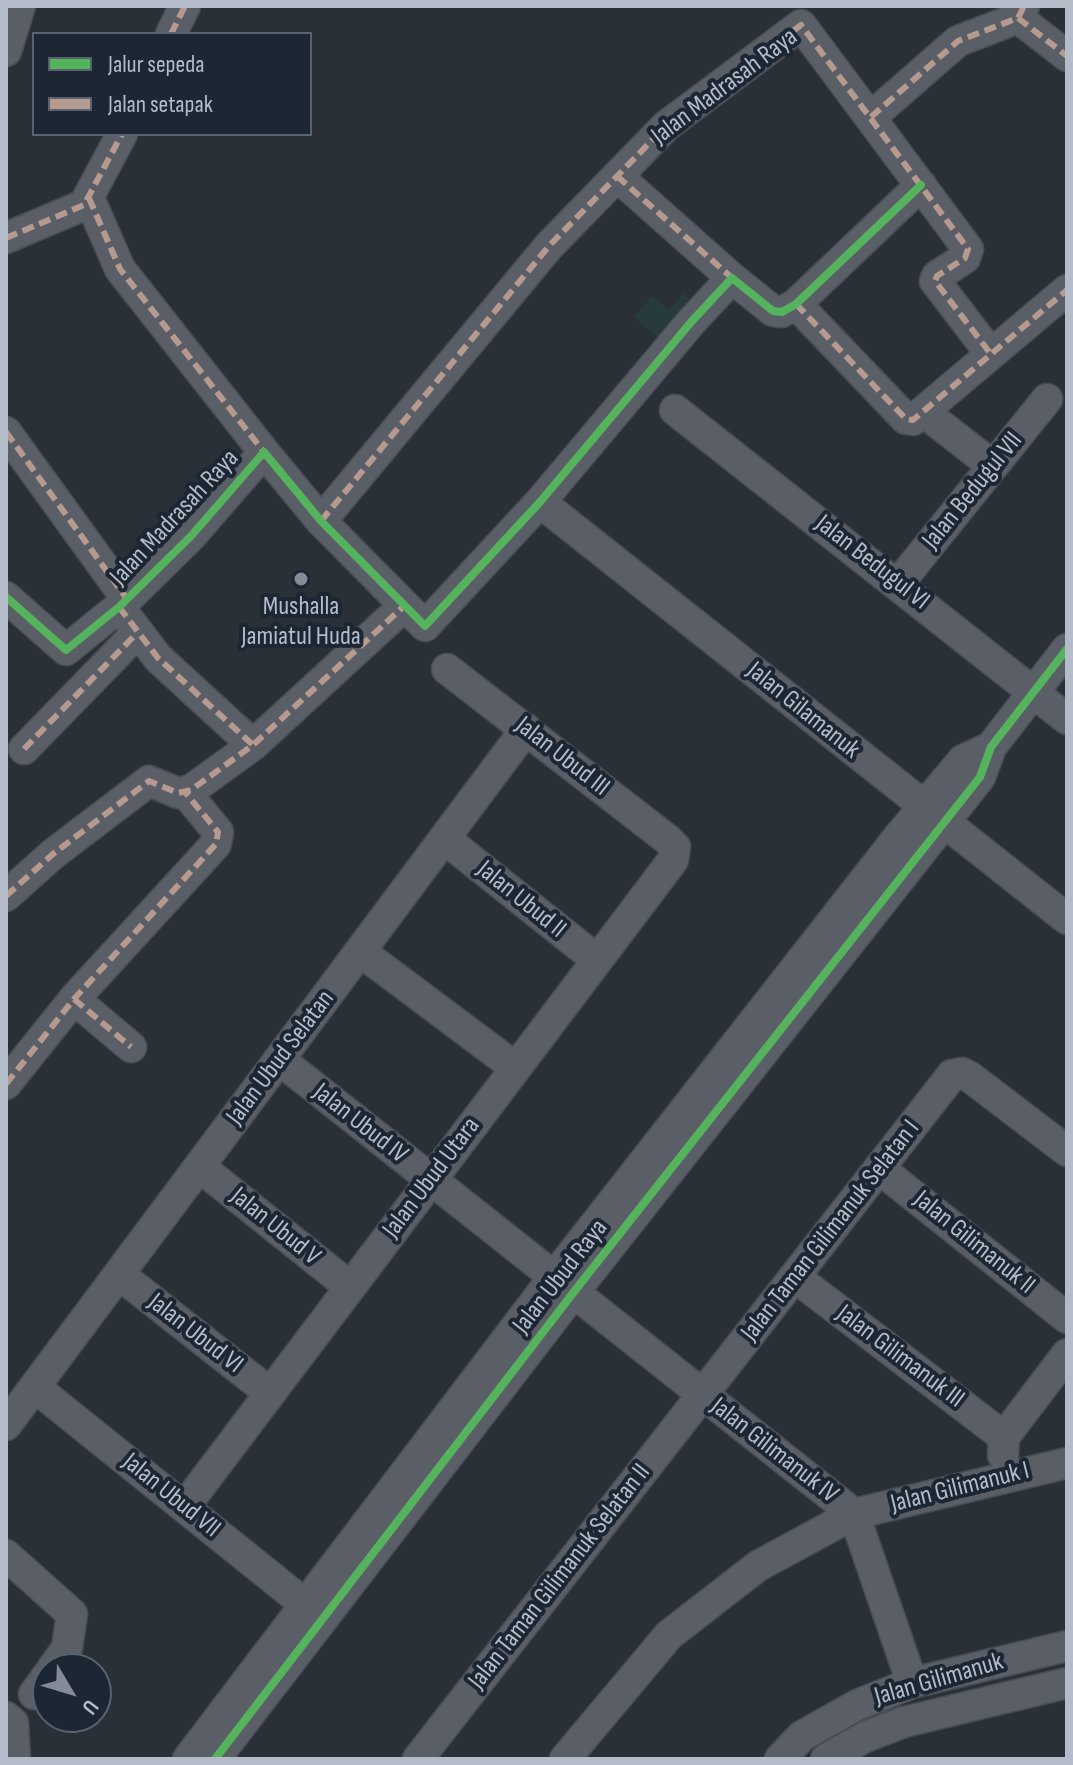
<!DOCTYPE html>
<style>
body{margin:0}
#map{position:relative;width:1073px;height:1765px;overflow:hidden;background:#2a3038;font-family:"Sofia Sans Condensed",sans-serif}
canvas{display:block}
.frame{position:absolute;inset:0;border:8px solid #b4bcc9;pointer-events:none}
.legend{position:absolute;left:32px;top:32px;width:280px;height:104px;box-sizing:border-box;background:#1d2633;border:2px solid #59626f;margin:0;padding:10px 14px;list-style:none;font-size:24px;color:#b4bcc9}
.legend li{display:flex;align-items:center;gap:16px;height:40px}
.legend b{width:40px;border:2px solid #59626f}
.north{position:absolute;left:32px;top:1653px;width:80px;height:80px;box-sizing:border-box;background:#1d2633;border:2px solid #59626f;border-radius:50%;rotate:128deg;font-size:22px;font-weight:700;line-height:32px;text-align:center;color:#b4bcc9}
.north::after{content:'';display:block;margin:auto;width:28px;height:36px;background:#848b96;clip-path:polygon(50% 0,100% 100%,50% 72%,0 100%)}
</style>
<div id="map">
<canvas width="1073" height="1765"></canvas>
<div class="frame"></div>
<ul class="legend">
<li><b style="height:10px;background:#56b35d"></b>Jalur sepeda</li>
<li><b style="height:10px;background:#b69a8f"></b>Jalan setapak</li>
</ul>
<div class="north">U</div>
</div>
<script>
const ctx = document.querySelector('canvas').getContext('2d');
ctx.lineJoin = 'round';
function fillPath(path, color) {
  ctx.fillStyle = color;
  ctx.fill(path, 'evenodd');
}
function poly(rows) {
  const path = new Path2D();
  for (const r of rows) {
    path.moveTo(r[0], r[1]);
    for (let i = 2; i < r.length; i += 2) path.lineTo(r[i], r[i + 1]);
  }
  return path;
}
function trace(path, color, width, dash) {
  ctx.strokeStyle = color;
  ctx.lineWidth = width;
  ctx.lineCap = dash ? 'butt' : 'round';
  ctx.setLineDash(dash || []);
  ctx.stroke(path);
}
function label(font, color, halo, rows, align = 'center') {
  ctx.font = font + ' "Sofia Sans Condensed",sans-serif';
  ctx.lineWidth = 8;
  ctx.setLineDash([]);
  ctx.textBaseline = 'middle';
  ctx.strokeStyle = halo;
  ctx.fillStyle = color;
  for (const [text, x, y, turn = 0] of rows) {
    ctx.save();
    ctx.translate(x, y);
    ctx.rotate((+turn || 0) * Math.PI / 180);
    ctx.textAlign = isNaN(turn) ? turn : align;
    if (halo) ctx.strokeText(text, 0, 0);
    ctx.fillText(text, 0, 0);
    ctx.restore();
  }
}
fillPath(poly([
 [683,293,706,313,673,351,634,317,652,296,669,310]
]), '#273a3e');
const minor = poly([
 [1018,18,1067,56],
 [171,34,185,6],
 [6,51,20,6],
 [871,117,958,41,1018,18,1024,6],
 [617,176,732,278],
 [89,198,120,269,264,452],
 [6,238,84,205,122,134],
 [796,304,906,419,913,420,1067,290],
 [675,410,1067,719],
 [934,420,993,466],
 [6,432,127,599],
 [540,502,1067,919],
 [321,521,549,246,666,126,801,25,968,249,965,258,937,276,935,281,990,353],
 [898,584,1047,399],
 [6,597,66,650,119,607,192,535,264,452,321,521,425,626,540,502,692,321,732,278,773,311,782,312,796,304,921,185],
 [119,607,158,658,253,745],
 [24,749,136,634],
 [445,839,597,960],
 [6,896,53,854,149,781,178,793,191,790,253,745,403,607],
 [361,952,516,1068],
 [74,999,131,1047],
 [280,1060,854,1514,912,1683],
 [6,1084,74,999,216,844,218,832,185,792],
 [200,1167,350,1287],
 [880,1169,1067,1318],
 [120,1275,270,1393],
 [795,1277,1004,1437],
 [36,1388,306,1605],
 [6,1425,526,729],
 [1003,1455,1004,1437,1067,1354],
 [185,1506,673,860,675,847,667,839,447,669],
 [6,1555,72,1614,67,1648,52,1669],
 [34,1694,48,1675],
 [6,1717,13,1723,15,1759],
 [188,1759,554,1277,900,835,963,760,991,747],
 [215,1759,573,1293,980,777,991,747,1067,649],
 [418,1759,952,1075,962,1073,970,1077,1067,1151],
 [565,1759,669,1635,758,1566,854,1514,1067,1463],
 [780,1759,802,1736,857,1705,912,1683,1067,1646],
 [826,1759,865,1737,904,1722,1067,1683]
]);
trace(minor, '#484c53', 33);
trace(minor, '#5a5e66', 30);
trace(poly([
 [1018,18,1067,56],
 [171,34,185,6],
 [871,117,958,41,1018,18,1024,6],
 [617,176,732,278],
 [89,198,120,269,264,452],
 [6,238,84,205,122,134],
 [796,304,906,419,913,420,1067,290],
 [6,432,127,599],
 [321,521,549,246,666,126,801,25,968,249,965,258,937,276,935,281,990,353],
 [119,607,158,658,253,745],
 [24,749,136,634],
 [6,896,53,854,149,781,178,793,191,790,253,745,403,607],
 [74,999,131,1047],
 [6,1084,74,999,216,844,218,832,185,792]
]), '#b69a8f', 6, [12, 6]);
trace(poly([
 [6,597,66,650,119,607,192,535,264,452,321,521,425,626,540,502,692,321,732,278,773,311,782,312,796,304,921,185],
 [215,1759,573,1293,980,777,991,747,1067,649]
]), '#56b35d', 8);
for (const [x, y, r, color] of [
 [301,579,8,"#848b96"]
]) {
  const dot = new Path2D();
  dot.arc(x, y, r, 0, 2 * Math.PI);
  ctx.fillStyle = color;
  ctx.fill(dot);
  trace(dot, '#1d2633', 3);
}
label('26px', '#b4bcc9', '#1d2633', [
 ["Jalan Madrasah Raya",725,87,-37],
 ["Jalan Bedugul VII",973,491,-51],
 ["Jalan Madrasah Raya",175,518,-47],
 ["Jalan Bedugul VI",872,563,38],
 ["Jalan Gilamanuk",803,711,39],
 ["Jalan Ubud III",562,757,38],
 ["Jalan Ubud II",521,900,39],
 ["Jalan Ubud Selatan",281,1058,-53],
 ["Jalan Ubud IV",360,1124,38],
 ["Jalan Ubud Utara",432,1178,-53],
 ["Jalan Ubud V",275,1227,39],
 ["Jalan Taman Gilimanuk Selatan I",831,1231,-52],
 ["Jalan Gilimanuk II",974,1243,39],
 ["Jalan Ubud Raya",561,1277,-52],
 ["Jalan Ubud VI",195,1334,38],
 ["Jalan Gilimanuk III",900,1357,37],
 ["Jalan Gilimanuk IV",774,1451,38],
 ["Jalan Gilimanuk I",960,1488,-14],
 ["Jalan Ubud VII",171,1496,39],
 ["Jalan Taman Gilimanuk Selatan II",560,1577,-52],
 ["Jalan Gilimanuk",939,1680,-16]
]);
label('26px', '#b4bcc9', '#1d2633', [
 ["Mushalla",301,607],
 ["Jamiatul Huda",301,637]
]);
</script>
